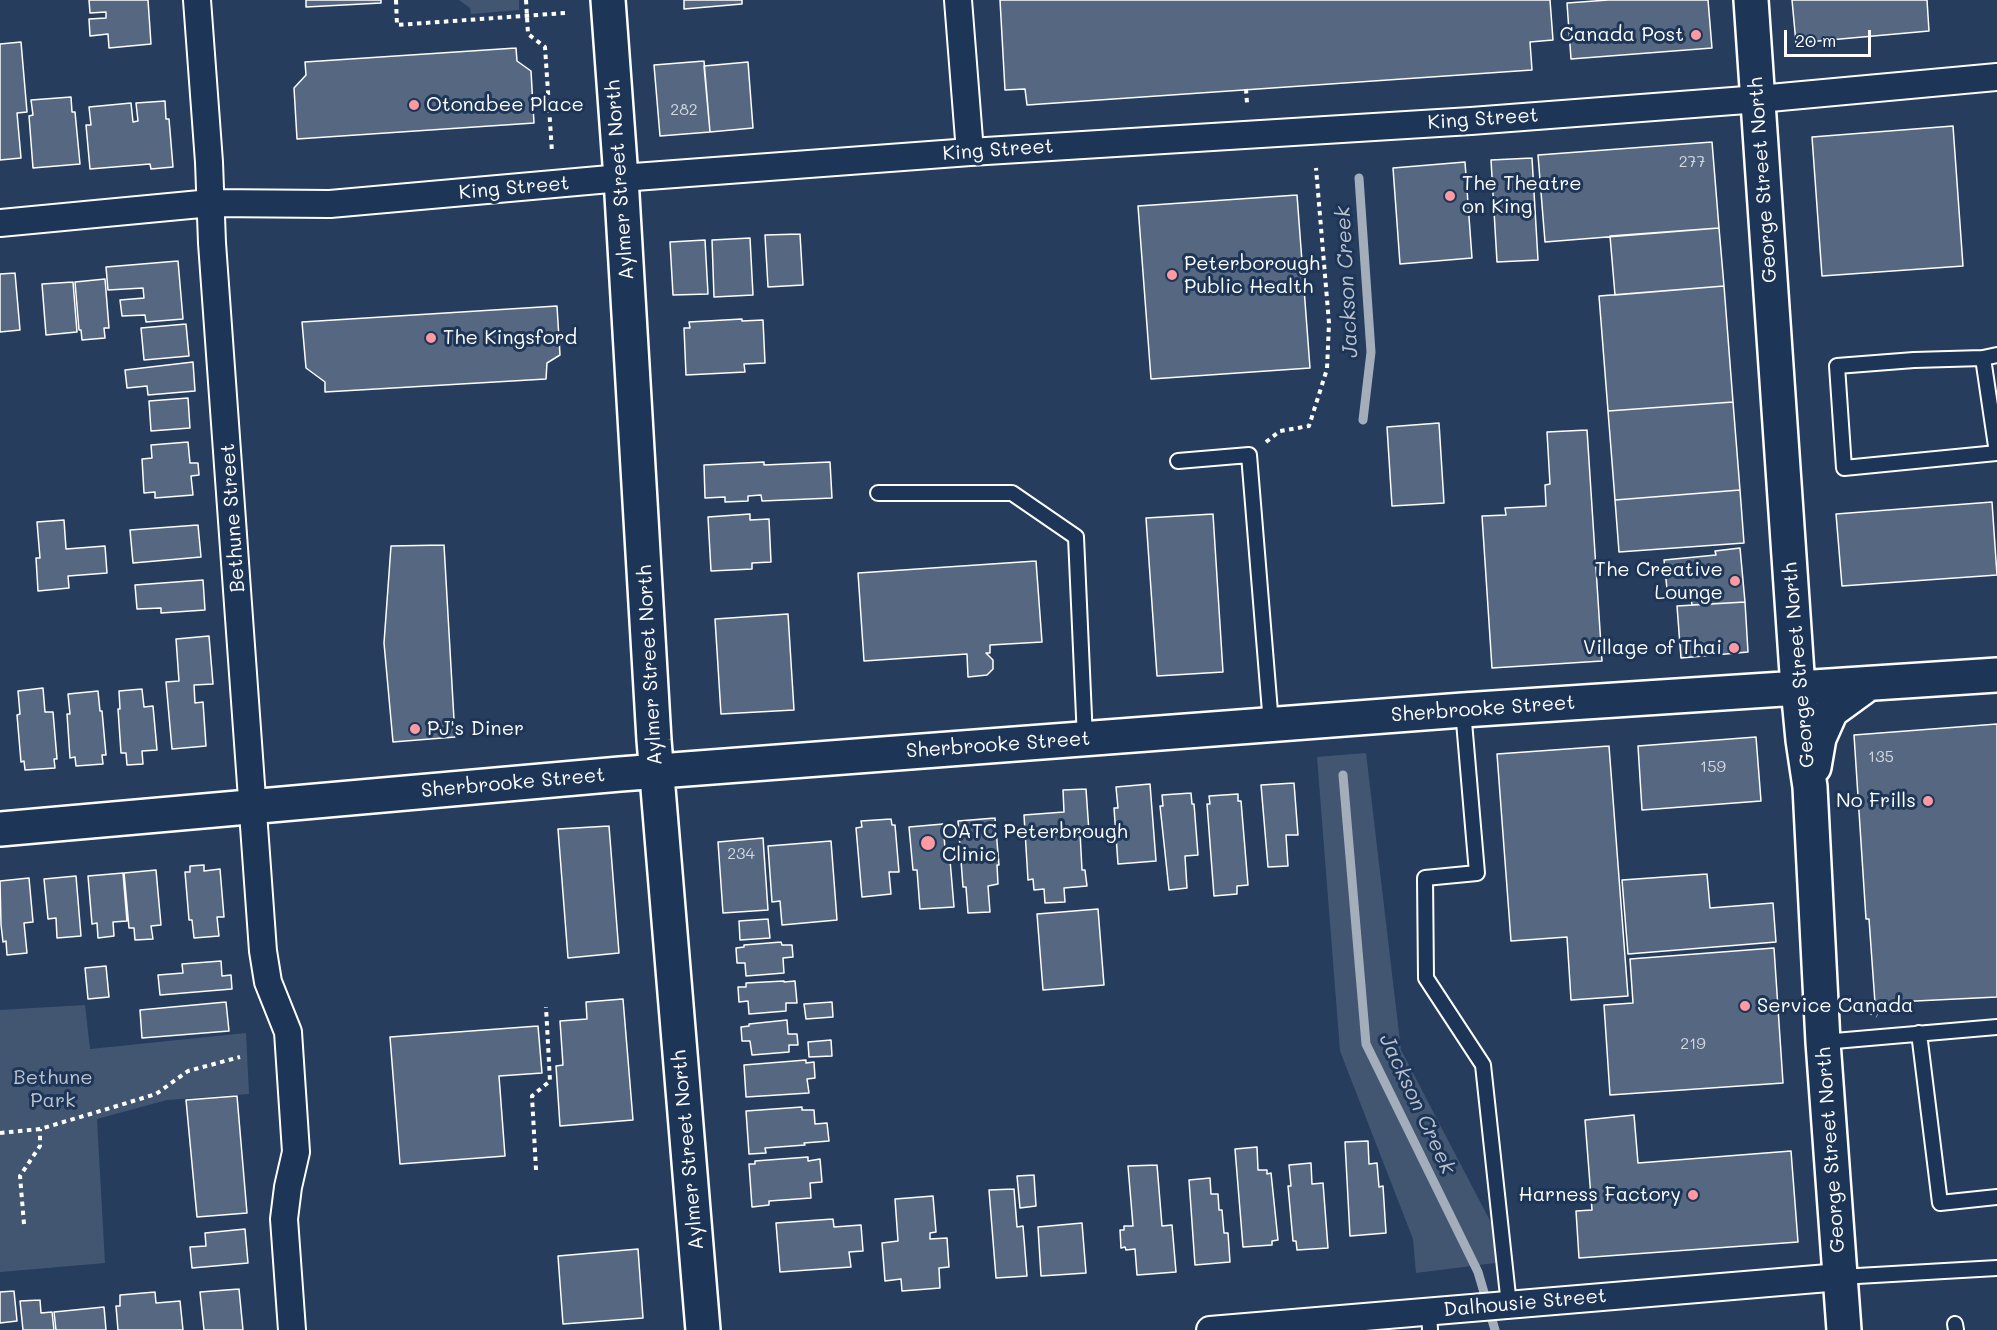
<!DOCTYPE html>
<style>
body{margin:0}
#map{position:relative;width:1997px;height:1330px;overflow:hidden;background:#263d5e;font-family:Mali,sans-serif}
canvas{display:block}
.scale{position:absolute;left:1784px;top:30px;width:87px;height:27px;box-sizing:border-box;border:3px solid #fff;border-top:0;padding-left:8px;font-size:18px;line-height:21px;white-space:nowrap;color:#fff;-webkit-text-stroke:4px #1d3557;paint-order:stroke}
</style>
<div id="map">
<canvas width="1997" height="1330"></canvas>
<div class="scale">20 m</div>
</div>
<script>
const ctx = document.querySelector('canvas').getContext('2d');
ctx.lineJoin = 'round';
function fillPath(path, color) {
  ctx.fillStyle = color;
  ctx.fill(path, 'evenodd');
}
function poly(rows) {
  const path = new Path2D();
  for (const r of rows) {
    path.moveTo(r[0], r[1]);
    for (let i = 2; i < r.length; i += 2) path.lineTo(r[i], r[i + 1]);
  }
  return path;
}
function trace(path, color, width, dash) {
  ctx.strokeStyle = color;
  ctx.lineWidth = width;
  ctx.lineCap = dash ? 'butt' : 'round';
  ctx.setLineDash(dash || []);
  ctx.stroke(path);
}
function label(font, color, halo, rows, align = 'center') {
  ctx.font = font + ' Mali,sans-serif';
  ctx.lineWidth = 6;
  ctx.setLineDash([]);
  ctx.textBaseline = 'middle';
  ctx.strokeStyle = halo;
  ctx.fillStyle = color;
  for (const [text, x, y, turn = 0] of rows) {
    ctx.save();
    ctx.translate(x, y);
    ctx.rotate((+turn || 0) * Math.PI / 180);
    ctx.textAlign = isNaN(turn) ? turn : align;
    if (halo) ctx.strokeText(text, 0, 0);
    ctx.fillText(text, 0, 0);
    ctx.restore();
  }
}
fillPath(poly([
 [459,0,519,0,519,10,471,14,470,8],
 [1366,753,1401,1050,1511,1261,1416,1273,1413,1239,1340,1051,1317,757],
 [85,1005,90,1049,246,1033,249,1094,167,1100,97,1119,105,1263,0,1272,0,1010]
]), '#425672');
trace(poly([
 [1359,178,1371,352,1363,420],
 [1343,775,1366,1044,1478,1272,1495,1330]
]), '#a4aebb', 9);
const building = poly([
 [89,0,148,0,151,44,109,48,108,34,90,36,89,19,106,18,106,12,90,13,89,0],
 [306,0,381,0,381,3,306,7,306,0],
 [684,0,742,0,742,4,684,9,684,0],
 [1000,0,1550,0,1553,40,1530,42,1532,70,1027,105,1025,89,1005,90,1000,0],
 [1608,0,1708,0,1712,48,1571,59,1567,3,1608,0],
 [1792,0,1927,0,1929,31,1796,43,1792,0],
 [21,42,27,112,17,113,21,158,0,160,0,44,21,42],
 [516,48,517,61,531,71,534,123,297,139,294,88,306,75,305,62,516,48],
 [704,61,710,132,660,136,654,65,704,61],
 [748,62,753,128,710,132,704,66,748,62],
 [71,97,72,112,75,112,80,164,33,168,29,116,33,115,31,100,71,97],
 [165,101,166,119,169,119,173,167,151,169,150,164,90,169,86,125,91,125,89,107,131,103,133,122,138,121,136,103,165,101],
 [1953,126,1963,266,1822,276,1812,137,1953,126],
 [1712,142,1719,228,1545,242,1538,155,1712,142],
 [1532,158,1538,260,1497,262,1491,160,1532,158],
 [1465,162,1472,258,1400,264,1393,168,1465,162],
 [1297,195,1310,368,1151,379,1138,206,1297,195],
 [1719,228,1724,286,1615,295,1610,236,1719,228],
 [800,234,803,285,768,287,765,235,800,234],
 [750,238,753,295,714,297,712,240,750,238],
 [705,240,708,294,673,295,670,242,705,240],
 [178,261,183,319,146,322,145,315,122,316,120,300,144,298,143,288,108,290,106,267,178,261],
 [15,273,20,330,0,332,0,274,15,273],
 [105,279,109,328,104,328,105,338,82,340,81,330,79,330,75,282,105,279],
 [73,282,77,332,46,335,42,284,73,282],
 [1724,286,1733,402,1608,411,1599,296,1724,286],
 [557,306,560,355,547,363,546,379,325,392,325,382,306,368,302,322,557,306],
 [742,319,742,321,763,320,765,363,744,364,745,372,686,375,684,328,690,328,689,322,742,319],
 [186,324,189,356,144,360,141,328,186,324],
 [193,362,195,391,148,395,147,386,127,388,125,370,193,362],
 [188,398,190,428,151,431,149,401,188,398],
 [1733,402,1740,490,1615,500,1608,411,1733,402],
 [1439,423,1444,503,1392,506,1387,427,1439,423],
 [1587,430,1602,661,1492,668,1482,516,1506,515,1505,508,1546,506,1545,485,1550,484,1547,432,1587,430],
 [188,442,190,463,198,463,199,475,191,476,193,495,155,498,155,492,144,493,142,459,152,458,151,445,188,442],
 [764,462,764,465,830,462,832,498,762,501,761,495,748,496,748,501,725,502,725,497,705,498,704,465,764,462],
 [1740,490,1744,543,1619,552,1615,500,1740,490],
 [1992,502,1997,575,1842,586,1836,514,1992,502],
 [750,514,750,520,769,519,771,562,752,563,752,569,711,571,708,517,750,514],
 [1213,514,1223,672,1157,676,1146,518,1213,514],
 [64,520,66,549,105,546,107,573,68,576,69,588,38,591,36,558,40,558,37,522,64,520],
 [198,525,201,557,133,563,130,530,198,525],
 [444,545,455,737,393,742,384,643,391,546,444,545],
 [1740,548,1745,602,1692,605,1691,598,1668,599,1664,560,1716,555,1715,551,1740,548],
 [1036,561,1042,642,990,645,990,653,986,653,993,660,993,669,987,675,968,677,967,654,864,661,858,573,1036,561],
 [203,580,205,610,161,613,161,608,137,609,135,585,203,580],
 [1745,602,1748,652,1681,658,1677,606,1745,602],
 [788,614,794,710,721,714,715,619,788,614],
 [209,636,213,684,194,685,195,703,203,702,206,746,172,749,166,682,179,681,176,639,209,636],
 [43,688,45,712,53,712,57,759,54,759,55,768,25,770,24,761,21,762,17,715,20,714,18,691,43,688],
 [142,689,144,707,153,706,157,750,142,751,143,764,127,765,126,753,121,753,118,709,120,709,119,691,142,689],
 [98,691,100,711,102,711,106,755,102,755,103,764,76,766,75,757,70,758,67,714,70,714,68,694,98,691],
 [1997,724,1997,997,1875,1003,1869,919,1866,919,1854,735,1997,724],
 [1756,737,1761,801,1642,810,1638,746,1756,737],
 [1609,746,1628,996,1571,1000,1567,937,1511,941,1497,754,1609,746],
 [1294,783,1298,835,1286,835,1288,866,1268,867,1261,785,1294,783],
 [1150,784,1156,861,1118,864,1114,808,1118,808,1116,787,1150,784],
 [1086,789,1089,832,1080,832,1082,870,1085,870,1087,886,1064,888,1065,902,1045,903,1044,889,1034,890,1033,879,1028,880,1024,815,1064,812,1063,790,1086,789],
 [1191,793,1192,804,1194,804,1198,855,1185,856,1187,888,1169,890,1160,806,1163,806,1162,795,1191,793],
 [1238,794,1238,801,1241,801,1248,885,1237,886,1237,894,1214,896,1207,804,1210,804,1209,796,1238,794],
 [995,818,999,865,997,865,998,884,988,886,990,912,968,913,966,887,963,887,958,821,995,818],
 [891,819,892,825,895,825,899,872,889,872,891,894,862,897,856,828,862,827,861,821,891,819],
 [943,824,946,860,950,860,954,907,920,909,917,870,913,870,909,827,943,824],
 [609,826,619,953,568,958,558,829,609,826],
 [763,838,768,910,723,913,718,842,763,838],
 [831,841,837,920,782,925,780,901,772,902,768,846,831,841],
 [204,865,204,871,220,869,224,917,217,917,219,936,194,938,192,920,189,920,185,872,190,872,190,866,204,865],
 [156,870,161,925,151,926,153,939,135,940,134,928,129,928,124,873,156,870],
 [123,873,127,921,113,922,114,936,98,938,97,923,92,924,88,876,123,873],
 [1707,874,1710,908,1773,903,1776,942,1628,954,1622,880,1707,874],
 [76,876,81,936,57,938,56,918,48,919,44,879,76,876],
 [29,878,33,922,24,923,27,953,7,955,6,941,3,942,1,925,0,881,29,878],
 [1098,909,1104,985,1043,990,1037,914,1098,909],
 [768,919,770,938,740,940,739,921,768,919],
 [781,942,782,945,792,945,793,957,783,958,784,973,746,976,745,963,737,963,736,948,744,947,744,945,781,942],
 [1774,948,1783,1083,1610,1095,1604,1005,1633,1003,1630,959,1774,948],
 [221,961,222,976,231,975,232,989,160,995,158,975,183,973,182,964,221,961],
 [106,966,109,997,88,999,85,968,106,966],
 [784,981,784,982,795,981,797,1003,786,1003,786,1011,749,1014,748,1001,739,1002,738,987,746,987,746,983,784,981],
 [623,999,633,1120,560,1126,556,1066,563,1065,560,1021,587,1019,586,1002,623,999],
 [226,1002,229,1031,142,1038,140,1010,226,1002],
 [832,1002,833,1017,806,1019,804,1004,832,1002],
 [787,1020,788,1034,797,1034,798,1045,789,1045,789,1052,752,1055,750,1041,742,1041,741,1027,749,1026,749,1024,787,1020],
 [538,1026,542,1073,499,1076,505,1156,400,1164,390,1037,538,1026],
 [831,1040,832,1056,809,1057,808,1042,831,1040],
 [806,1060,806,1063,814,1062,815,1078,807,1079,809,1093,746,1097,744,1065,806,1060],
 [237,1096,247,1213,197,1217,186,1100,237,1096],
 [802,1107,802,1110,814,1110,815,1124,827,1123,829,1141,804,1143,805,1145,765,1148,766,1153,749,1154,746,1111,802,1107],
 [1634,1115,1638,1163,1791,1151,1798,1242,1579,1258,1576,1211,1592,1210,1585,1120,1634,1115],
 [1368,1141,1369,1164,1377,1163,1379,1187,1383,1186,1386,1233,1350,1236,1345,1142,1368,1141],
 [1257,1147,1258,1170,1267,1170,1267,1174,1271,1173,1278,1240,1272,1241,1272,1245,1243,1247,1235,1149,1257,1147],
 [808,1157,808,1161,820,1159,822,1182,810,1183,811,1198,769,1201,769,1205,752,1207,749,1164,755,1164,755,1161,808,1157],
 [1311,1163,1312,1184,1323,1183,1328,1248,1297,1250,1296,1241,1293,1241,1288,1186,1291,1186,1289,1165,1311,1163],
 [1157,1165,1162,1226,1172,1225,1176,1272,1137,1275,1135,1249,1126,1250,1125,1247,1121,1248,1120,1230,1124,1230,1124,1226,1133,1226,1128,1166,1157,1165],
 [1034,1175,1036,1206,1020,1208,1017,1176,1034,1175],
 [1210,1178,1211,1194,1218,1194,1219,1210,1222,1210,1224,1233,1228,1233,1230,1262,1195,1265,1189,1180,1210,1178],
 [1014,1189,1017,1227,1023,1226,1027,1276,996,1278,989,1190,1014,1189],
 [933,1196,936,1232,930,1233,930,1239,947,1238,949,1267,939,1268,940,1288,902,1291,901,1279,885,1281,882,1243,898,1241,895,1199,933,1196],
 [833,1219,834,1227,861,1225,863,1251,849,1252,851,1267,780,1272,776,1223,833,1219],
 [1082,1223,1086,1273,1041,1276,1038,1227,1082,1223],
 [245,1229,248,1263,192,1268,190,1247,206,1246,205,1233,245,1229],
 [638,1249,643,1318,563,1324,558,1256,638,1249],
 [239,1289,243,1330,204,1330,200,1292,239,1289],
 [14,1291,17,1321,0,1323,0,1292,14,1291],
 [155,1292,156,1303,180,1301,183,1330,118,1330,116,1306,120,1306,120,1295,155,1292],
 [40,1300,41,1313,52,1312,54,1330,23,1330,20,1301,40,1300],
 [104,1307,106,1330,56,1330,54,1312,104,1307]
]);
fillPath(building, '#556781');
trace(building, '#fff', 1.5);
const lane = poly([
 [1997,355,1983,358,1914,360,1837,366,1844,468,1997,453],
 [1983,358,1997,453],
 [1178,461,1249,455,1271,724],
 [878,493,1012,493,1076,537,1085,739],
 [1463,710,1477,873,1425,878,1426,978,1483,1065,1509,1305],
 [1919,1033,1940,1203,1997,1197],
 [1823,1042,1997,1027],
 [1840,1277,1997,1268],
 [1429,1311,1430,1330],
 [1955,1324,1956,1330]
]);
const street = poly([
 [197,0,209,162,212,243,263,951,268,982,288,1032,296,1152,288,1187,284,1219,292,1330],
 [958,0,970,152],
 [0,223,211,203,330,204,621,178,970,152,1471,121,1759,99,1997,77],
 [1210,1330,1840,1277]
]);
const secondary = poly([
 [608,0,621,178,654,740,703,1330],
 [1751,0,1798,688,1803,740,1810,787,1823,1042,1844,1330],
 [1814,767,1819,738,1831,711,1868,684],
 [0,829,620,774,1463,710,1997,675]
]);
trace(lane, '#fff', 18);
trace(street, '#fff', 30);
trace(secondary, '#fff', 38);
trace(poly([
 [396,0,397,25,565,13],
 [526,0,528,34,545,47,552,152],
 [1246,89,1247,103],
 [1266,442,1280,431,1309,426,1327,369,1329,323,1316,168],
 [1861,1007,1877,1016],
 [0,1133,40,1129,117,1106,156,1094,188,1071,240,1057],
 [536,1170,532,1096,550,1081,546,1007],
 [24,1224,20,1176,40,1146,40,1129]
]), '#fff', 4, [4.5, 4.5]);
trace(lane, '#1d3557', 14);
trace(street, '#1d3557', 26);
trace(secondary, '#1d3557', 33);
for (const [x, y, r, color] of [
 [1696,35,6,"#ff9aa2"],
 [414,105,6,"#ff9aa2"],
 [1450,196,6,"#ff9aa2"],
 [1172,275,6,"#ff9aa2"],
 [431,338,6,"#ff9aa2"],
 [1735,581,6,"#ff9aa2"],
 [1734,648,6,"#ff9aa2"],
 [415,729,6,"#ff9aa2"],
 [1928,801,6,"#ff9aa2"],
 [928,843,8,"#ff9aa2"],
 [1745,1006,6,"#ff9aa2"],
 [1693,1195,6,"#ff9aa2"]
]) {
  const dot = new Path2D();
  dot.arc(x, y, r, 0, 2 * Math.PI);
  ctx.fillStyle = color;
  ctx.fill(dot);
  trace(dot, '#1d3557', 2);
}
label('16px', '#d4d9e0', null, [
 ["282",684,110],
 ["277",1692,162],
 ["135",1881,757],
 ["159",1713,767],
 ["234",741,854],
 ["219",1693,1044]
]);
label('20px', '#fff', '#1d3557', [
 ["Canada Post",1684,35,"right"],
 ["Otonabee Place",426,105],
 ["The Theatre",1462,184],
 ["on King",1462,207],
 ["Peterborough",1184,264],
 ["Public Health",1184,287],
 ["The Kingsford",443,338],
 ["The Creative",1723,570,"right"],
 ["Lounge",1723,593,"right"],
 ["Village of Thai",1722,648,"right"],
 ["PJ's Diner",427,729],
 ["No Frills",1916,801,"right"],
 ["OATC Peterbrough",942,832],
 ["Clinic",942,855],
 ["Service Canada",1757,1006],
 ["Harness Factory",1681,1195,"right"]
], 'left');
label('20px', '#fff', '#1d3557', [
 ["King Street",1483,119,-4],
 ["King Street",998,150,-4],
 ["Aylmer Street North",620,180,-94],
 ["George Street North",1763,180,-94],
 ["King Street",514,188,-5],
 ["Bethune Street",233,518,-94],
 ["Aylmer Street North",650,665,-93],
 ["George Street North",1799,665,-95],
 ["Sherbrooke Street",1483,709,-4],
 ["Sherbrooke Street",998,745,-4],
 ["Sherbrooke Street",513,783,-5],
 ["Aylmer Street North",688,1150,-95],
 ["George Street North",1831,1150,-94],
 ["Dalhousie Street",1525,1303,-5]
]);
label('20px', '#bdc4ce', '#1d3557', [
 ["Bethune",53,1078],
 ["Park",53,1101]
]);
label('italic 21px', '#bbc2cc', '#1d3557', [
 ["Jackson Creek",1347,282,-93],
 ["Jackson Creek",1417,1104,65]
]);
</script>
